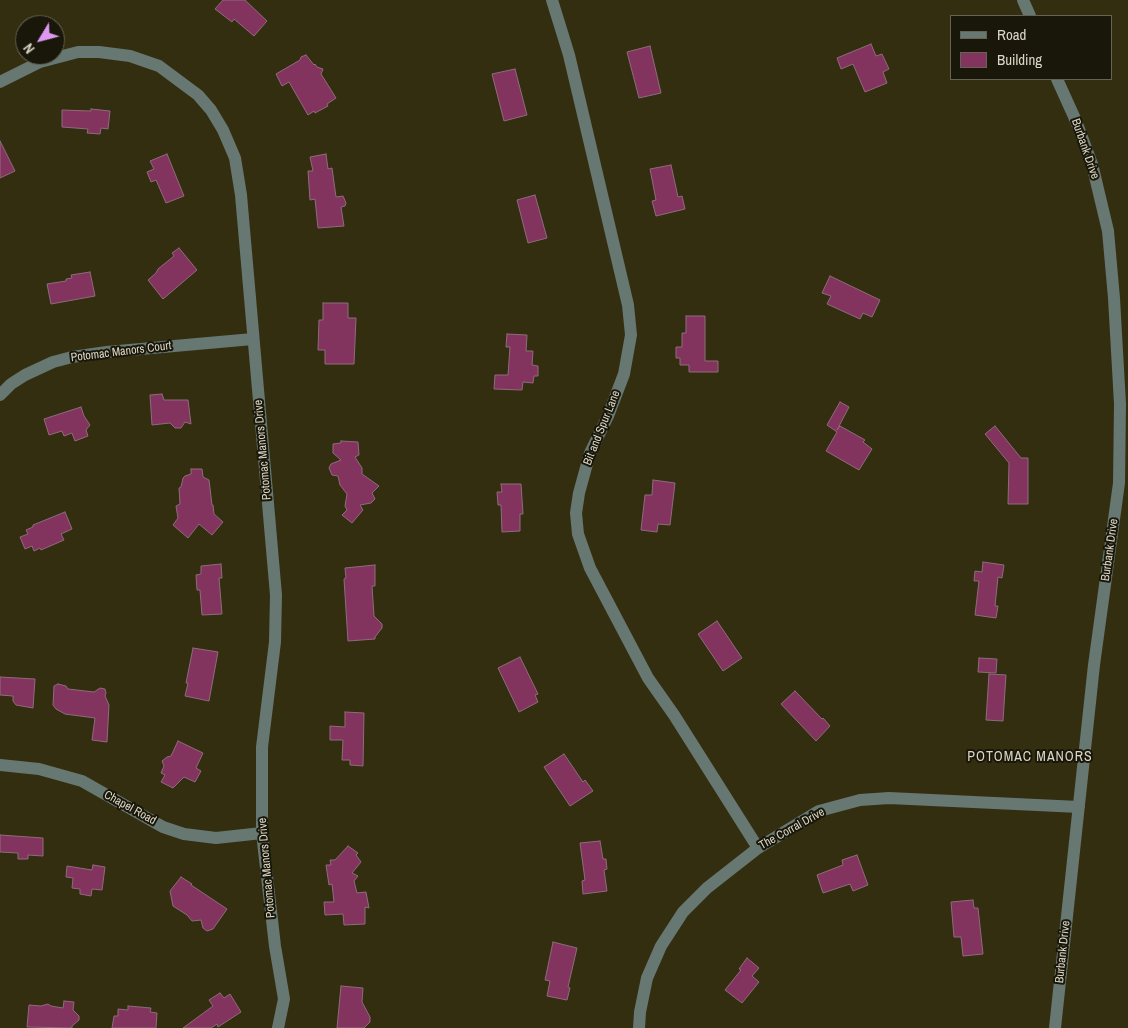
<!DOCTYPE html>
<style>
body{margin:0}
#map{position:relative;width:1128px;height:1028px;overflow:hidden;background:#342e10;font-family:"Archivo Narrow",sans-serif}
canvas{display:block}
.legend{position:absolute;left:950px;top:15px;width:162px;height:65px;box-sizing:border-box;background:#19160a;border:1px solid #666355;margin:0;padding:6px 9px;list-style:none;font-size:15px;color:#dad7c6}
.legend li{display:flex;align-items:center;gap:10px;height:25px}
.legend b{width:25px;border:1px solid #666355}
.north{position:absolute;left:15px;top:15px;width:50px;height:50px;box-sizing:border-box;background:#19160a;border:1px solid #666355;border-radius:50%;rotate:233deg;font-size:14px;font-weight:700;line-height:20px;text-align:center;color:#dad7c6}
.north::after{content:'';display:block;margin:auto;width:18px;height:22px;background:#df98f2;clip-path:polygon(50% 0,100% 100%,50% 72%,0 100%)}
</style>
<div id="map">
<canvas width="1128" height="1028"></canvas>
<ul class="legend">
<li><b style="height:6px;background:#677772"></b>Road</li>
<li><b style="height:14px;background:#83345e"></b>Building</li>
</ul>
<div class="north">N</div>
</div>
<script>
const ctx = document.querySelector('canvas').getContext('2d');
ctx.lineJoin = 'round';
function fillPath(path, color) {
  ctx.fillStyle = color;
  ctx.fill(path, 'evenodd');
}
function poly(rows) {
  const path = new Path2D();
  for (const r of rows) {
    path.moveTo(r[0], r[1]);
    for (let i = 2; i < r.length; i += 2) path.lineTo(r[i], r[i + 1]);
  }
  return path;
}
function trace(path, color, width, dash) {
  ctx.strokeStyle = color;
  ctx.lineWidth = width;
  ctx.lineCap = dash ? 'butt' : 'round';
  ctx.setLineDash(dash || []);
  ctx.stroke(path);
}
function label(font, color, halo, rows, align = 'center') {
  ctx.font = font + ' "Archivo Narrow",sans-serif';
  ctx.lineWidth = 4;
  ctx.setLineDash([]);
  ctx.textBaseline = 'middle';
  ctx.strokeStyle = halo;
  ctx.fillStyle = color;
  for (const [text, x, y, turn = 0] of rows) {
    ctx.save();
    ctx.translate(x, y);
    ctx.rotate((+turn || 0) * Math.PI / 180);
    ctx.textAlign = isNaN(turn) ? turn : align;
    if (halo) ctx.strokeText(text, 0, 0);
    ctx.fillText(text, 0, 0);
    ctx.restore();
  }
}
const building = poly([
 [223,0,245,0,267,21,254,36,234,19,232,22,215,9,223,0],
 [871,44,876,56,882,54,889,69,883,72,887,83,865,92,853,64,841,69,837,58,871,44],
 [650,46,661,93,639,98,627,52,650,46],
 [306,55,314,65,315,64,317,67,323,69,321,74,336,98,327,104,328,106,315,113,314,111,308,115,289,82,282,86,276,74,300,60,301,57,306,55],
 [515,69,527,115,504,121,492,74,515,69],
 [91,109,110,111,108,129,101,128,100,134,87,133,88,129,62,127,62,110,91,111,91,109],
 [0,141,15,171,0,178,0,141],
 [167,154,184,196,166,203,156,180,151,182,147,172,154,169,150,161,167,154],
 [326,154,328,169,332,168,336,197,343,196,346,203,345,206,341,207,344,226,318,228,315,199,310,200,308,171,313,171,310,157,326,154],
 [671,165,678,197,682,196,685,209,656,216,652,201,656,200,650,169,671,165],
 [535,195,547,238,528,243,517,200,535,195],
 [179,248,197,270,163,299,148,280,156,273,158,269,174,256,172,253,179,248],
 [90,272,95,296,51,304,47,284,66,281,66,279,72,278,71,275,90,272],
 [830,276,880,300,872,317,863,313,860,319,827,304,831,296,822,293,830,276],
 [323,303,348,303,348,318,356,318,354,364,325,364,325,350,318,350,319,320,323,320,323,303],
 [686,316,705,316,705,361,718,361,718,372,689,372,689,365,680,365,680,358,676,358,676,347,682,347,682,333,686,333,686,316],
 [507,334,527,335,526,351,533,351,532,365,538,366,538,376,534,376,533,383,523,382,522,390,494,389,495,375,508,375,510,347,506,347,507,334],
 [162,394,164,400,188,400,191,424,185,422,181,428,175,428,170,423,152,425,150,395,162,394],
 [840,402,849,407,837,430,840,426,865,440,863,442,872,449,859,470,826,451,837,432,827,425,840,402],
 [81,407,84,416,90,425,86,430,88,436,75,441,72,433,64,436,62,431,49,435,44,419,81,407],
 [995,426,1021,458,1028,458,1028,504,1008,504,1009,463,985,434,995,426],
 [341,441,358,442,359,455,355,457,362,468,362,474,379,486,372,493,375,499,371,503,360,505,363,510,352,523,342,515,347,510,345,506,347,494,340,485,338,476,332,475,329,468,331,464,341,460,333,453,333,444,341,443,341,441],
 [191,469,202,469,203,477,209,480,212,505,213,505,214,514,223,522,212,535,199,524,188,538,173,525,178,518,176,506,180,504,179,488,181,487,183,478,185,476,191,474,191,469],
 [653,480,675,483,670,525,658,524,657,532,641,530,645,495,652,495,653,480],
 [501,484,521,484,523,514,520,514,520,531,502,532,501,505,498,505,497,492,502,492,501,484],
 [65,512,72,529,61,534,64,540,41,550,40,548,34,551,32,546,25,549,20,537,28,534,26,530,33,527,33,525,65,512],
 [983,562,1004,565,1002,578,998,577,995,606,998,606,996,618,975,615,979,581,974,581,975,571,982,572,983,562],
 [221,564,222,578,219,578,222,614,202,615,200,590,197,590,196,575,201,574,201,566,221,564],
 [375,565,375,586,372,586,374,616,382,624,382,628,375,637,375,639,348,641,344,579,346,578,345,568,375,565],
 [717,621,742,658,723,671,698,634,717,621],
 [193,648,218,652,209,701,185,696,188,683,186,683,193,648],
 [520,657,538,694,535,695,538,702,519,712,498,668,520,657],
 [979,658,997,659,996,673,978,672,979,658],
 [989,674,1006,675,1003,721,986,720,989,674],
 [0,677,35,679,33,708,16,705,13,701,13,696,0,695,0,677],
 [58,684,66,686,68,689,94,692,100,688,105,689,106,693,105,696,109,705,107,742,92,740,95,718,65,714,56,709,53,705,54,686,58,684],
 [795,691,822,719,823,718,830,726,816,741,781,704,795,691],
 [345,712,364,713,363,766,350,765,350,760,342,760,343,740,330,740,330,726,345,727,345,712],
 [178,741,203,753,196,768,201,771,195,782,184,777,173,788,161,782,165,775,161,773,164,766,162,761,167,757,171,756,178,741],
 [564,754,583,782,585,780,593,791,570,806,544,767,564,754],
 [0,835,43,838,43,856,28,855,28,859,18,859,18,853,0,852,0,835],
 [600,841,603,859,606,859,607,869,604,870,607,891,583,894,582,881,585,880,580,843,600,841],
 [348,846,358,853,356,855,361,862,352,873,358,876,354,881,357,893,366,892,369,908,365,907,365,924,344,925,343,914,325,915,324,902,334,902,332,884,329,885,326,865,331,865,330,860,335,860,348,846],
 [857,855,868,885,853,891,850,884,823,893,817,875,843,865,842,860,857,855],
 [93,865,105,867,102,890,92,889,91,896,80,894,80,889,72,888,73,878,66,877,67,866,92,870,93,865],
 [181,877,192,884,191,885,227,909,213,929,207,931,203,928,201,920,192,921,187,915,173,906,170,891,181,877],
 [973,900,974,908,978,908,983,954,963,956,961,937,954,937,951,902,973,900],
 [553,942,577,948,568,987,570,988,567,1000,547,996,550,981,545,980,553,942],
 [747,958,759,968,752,976,759,982,742,1003,725,990,741,970,739,969,747,958],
 [341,986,363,988,362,1002,370,1017,370,1022,364,1028,337,1028,341,986],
 [220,993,224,998,230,994,241,1012,218,1027,217,1024,211,1028,183,1028,213,1006,209,1000,220,993],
 [64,1001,74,1002,73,1010,79,1016,79,1020,72,1026,72,1028,27,1027,29,1005,41,1006,48,1004,51,1006,63,1008,64,1001],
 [128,1006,151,1008,150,1012,157,1013,156,1028,112,1028,114,1016,118,1016,118,1009,128,1010,128,1006]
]);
fillPath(building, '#83345e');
trace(building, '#8d6c7b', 1);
trace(poly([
 [552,0,569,55,628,305,631,335,624,374,608,416,590,453,579,493,576,513,578,534,590,568,648,678,674,715,758,848],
 [1023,0,1030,16],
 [0,82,40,62,78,52,99,52,130,56,159,66,198,95,211,110,223,130,235,158,241,195,276,595,275,642,262,747,262,833,275,946,284,999,278,1028],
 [0,395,11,384,25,375,53,362,72,357,107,352,253,339],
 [0,765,39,769,82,781,163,827,184,834,216,838,262,833],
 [639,1028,640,1012,647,978,661,946,683,912,707,888,758,848,819,811,860,800,889,798,1079,807],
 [1055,1028,1094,665,1119,483,1120,404,1114,298,1108,231,1092,164,1076,121,1057,79]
]), '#677772', 12);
label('12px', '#dad7c6', '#19160a', [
 ["Burbank Drive",1085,149,71],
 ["Potomac Manors Court",121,352,-7],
 ["Bit and Spur Lane",602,428,-68],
 ["Potomac Manors Drive",263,450,-95],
 ["Burbank Drive",1110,550,-82],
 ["Chapel Road",130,808,29],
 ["The Corral Drive",792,829,-29],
 ["Potomac Manors Drive",267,868,-95],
 ["Burbank Drive",1063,952,-84]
]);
ctx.letterSpacing = '1px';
label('14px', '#dad7c6', '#19160a', [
 ["POTOMAC MANORS",1030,757]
]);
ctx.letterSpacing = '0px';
</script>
